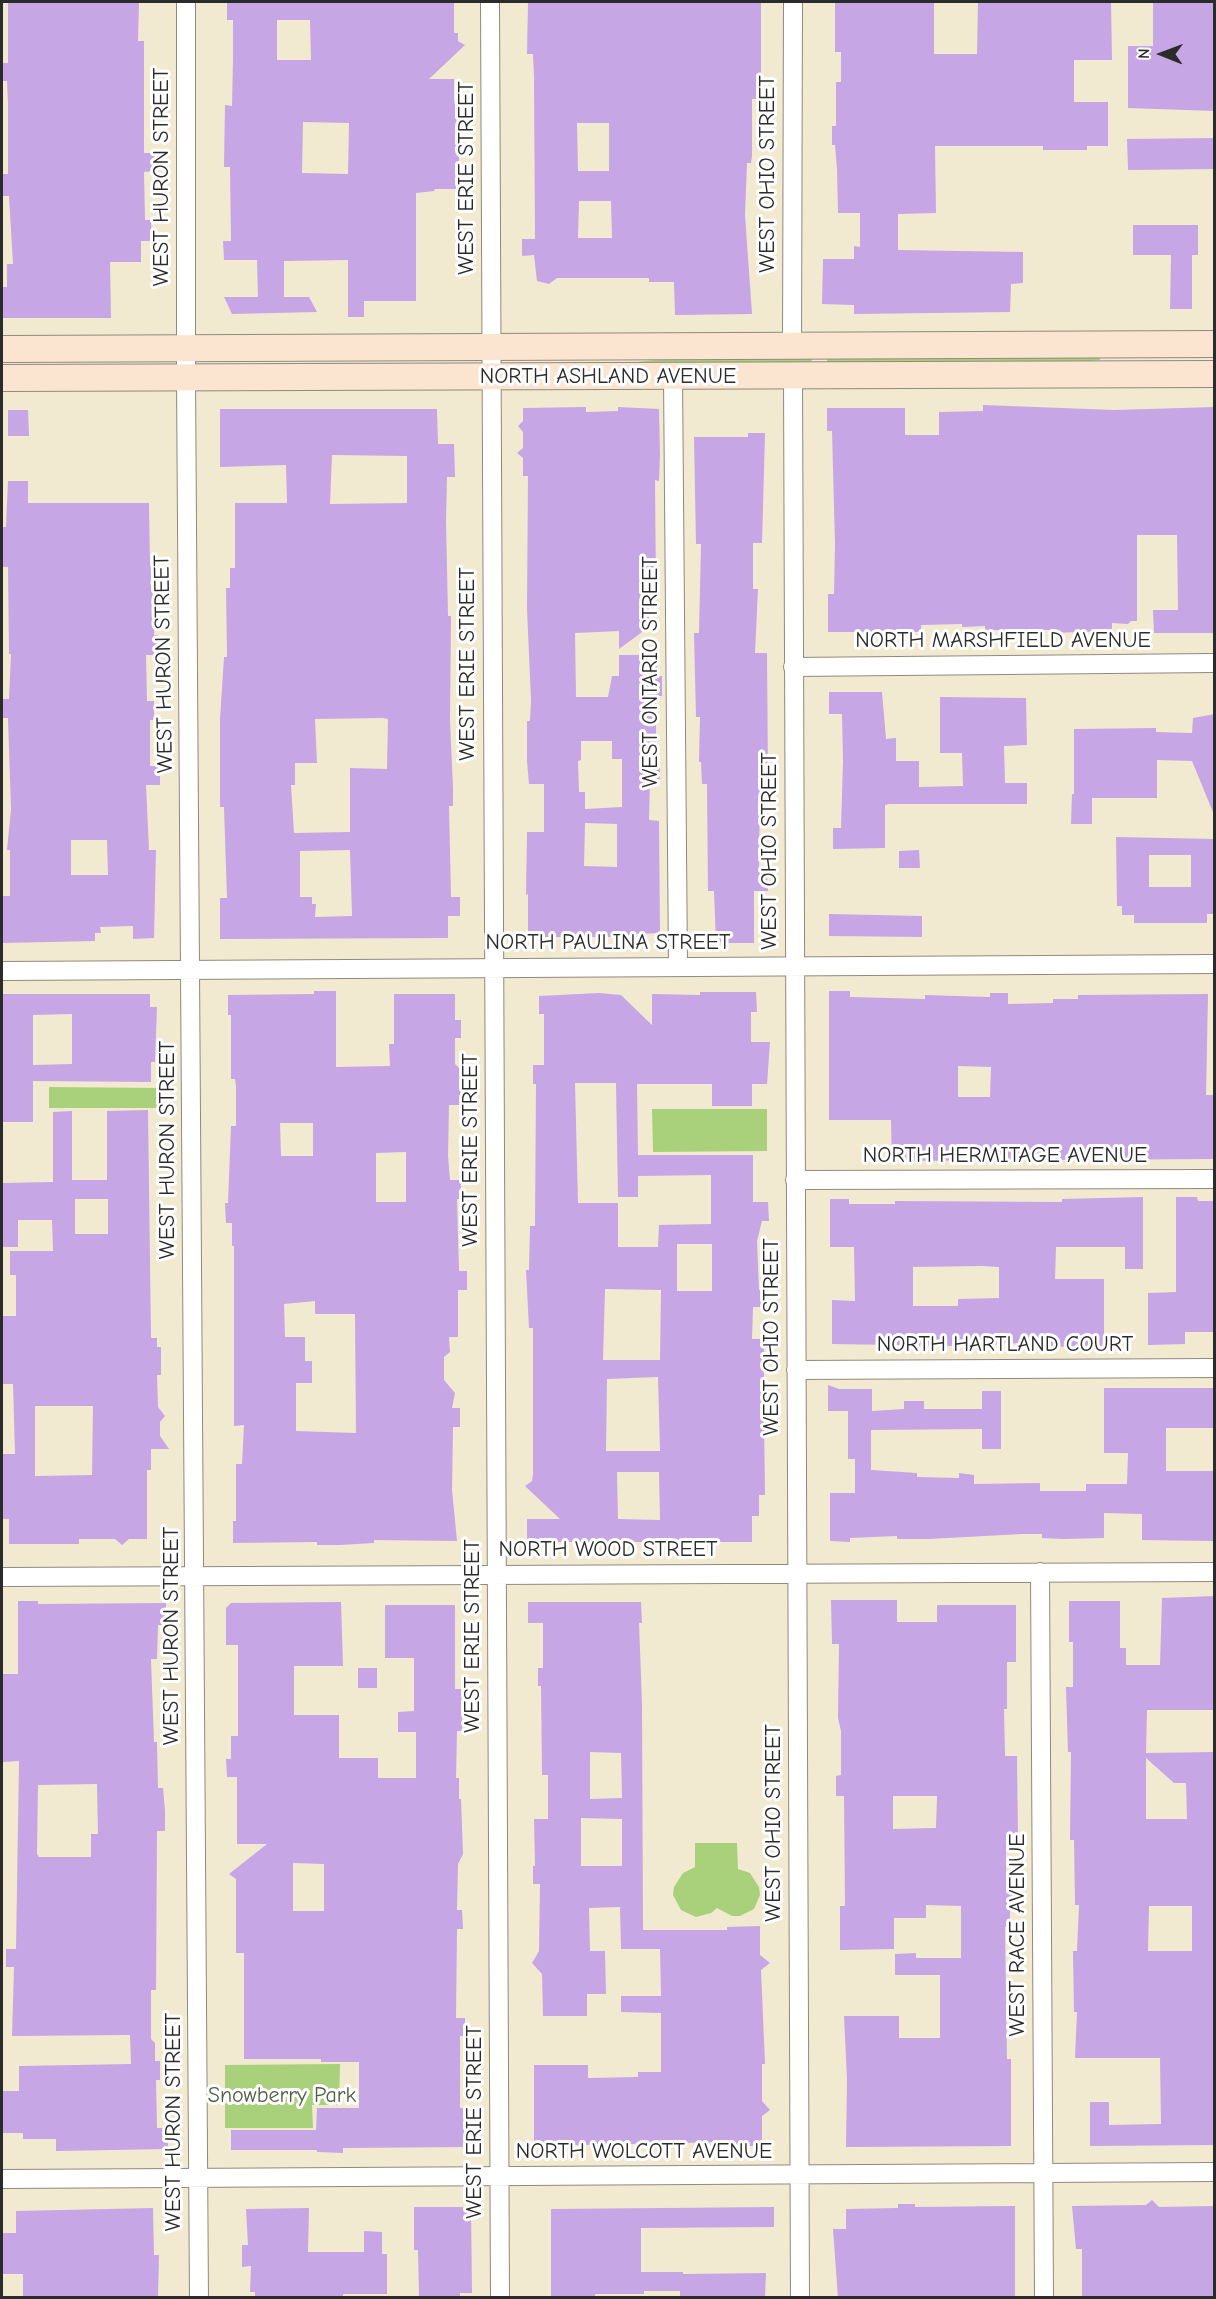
<!DOCTYPE html>
<style>
body{margin:0}
#map{position:relative;width:1216px;height:2299px;overflow:hidden;background:#f2e9d1;font-family:"Comic Neue",sans-serif}
canvas{display:block}
.frame{position:absolute;inset:0;border:3px solid #2b2b2b;pointer-events:none}
.north{position:absolute;left:1132px;top:24px;width:60px;height:60px;-webkit-text-stroke:4px #fff;paint-order:stroke;rotate:271deg;font-size:16px;font-weight:700;line-height:24px;text-align:center;color:#2b2b2b}
.north::after{content:'';display:block;margin:auto;width:21px;height:27px;background:#2b2b2b;clip-path:polygon(50% 0,100% 100%,50% 72%,0 100%)}
</style>
<div id="map">
<canvas width="1216" height="2299"></canvas>
<div class="frame"></div>
<div class="north">N</div>
</div>
<script>
const ctx = document.querySelector('canvas').getContext('2d');
ctx.lineJoin = 'round';
function fillPath(path, color) {
  ctx.fillStyle = color;
  ctx.fill(path, 'evenodd');
}
function poly(rows) {
  const path = new Path2D();
  for (const r of rows) {
    path.moveTo(r[0], r[1]);
    for (let i = 2; i < r.length; i += 2) path.lineTo(r[i], r[i + 1]);
  }
  return path;
}
function trace(path, color, width, dash) {
  ctx.strokeStyle = color;
  ctx.lineWidth = width;
  ctx.lineCap = dash ? 'butt' : 'round';
  ctx.setLineDash(dash || []);
  ctx.stroke(path);
}
function label(font, color, halo, rows, align = 'center') {
  ctx.font = font + ' "Comic Neue",sans-serif';
  ctx.lineWidth = 6;
  ctx.setLineDash([]);
  ctx.textBaseline = 'middle';
  ctx.strokeStyle = halo;
  ctx.fillStyle = color;
  for (const [text, x, y, turn = 0] of rows) {
    ctx.save();
    ctx.translate(x, y);
    ctx.rotate((+turn || 0) * Math.PI / 180);
    ctx.textAlign = isNaN(turn) ? turn : align;
    if (halo) ctx.strokeText(text, 0, 0);
    ctx.fillText(text, 0, 0);
    ctx.restore();
  }
}
fillPath(poly([
 [1100,356,1100,360,1060,364,827,364,827,357],
 [673,358,812,358,811,364,637,365,637,362],
 [49,1087,158,1088,158,1108,49,1108],
 [652,1109,767,1109,767,1151,653,1152],
 [695,1843,737,1843,738,1869,750,1873,759,1887,760,1895,754,1909,740,1916,732,1916,717,1908,711,1913,696,1917,681,1910,673,1895,674,1887,683,1873,695,1867],
 [340,2064,339,2105,312,2105,313,2128,225,2128,225,2065]
]), '#a9d07b');
fillPath(poly([
 [8,2,139,2,138,41,144,41,144,153,155,153,155,171,144,172,145,220,151,220,152,241,141,241,141,262,110,262,111,318,2,318,2,287,7,287,7,264,13,264,9,196,3,196,3,174,8,174,8,103,7,81,2,81,2,63,8,63],
 [227,2,454,2,454,33,458,33,458,41,465,45,429,79,454,79,454,101,456,109,459,109,459,164,456,166,456,189,435,189,434,191,416,193,416,301,364,301,364,317,348,317,348,260,284,261,284,297,309,297,317,312,232,314,224,297,258,297,257,260,224,260,223,241,231,241,230,167,224,167,225,105,232,106,233,60,233,20,227,20],
 [277,20,310,20,311,60,277,60],
 [303,122,349,123,348,174,302,173],
 [528,2,761,2,761,99,752,99,752,156,751,163,747,163,745,215,752,314,675,315,674,282,649,282,649,278,557,278,549,284,537,281,534,255,522,256,522,239,535,239,534,78,533,54,527,54],
 [577,123,609,123,609,171,578,171],
 [579,201,611,201,612,238,578,238],
 [835,2,934,2,934,54,977,54,978,2,1111,2,1112,60,1074,60,1074,102,1108,102,1108,146,1087,146,1087,150,1043,150,1043,146,935,146,936,213,898,214,898,250,1023,252,1023,283,1011,284,1010,312,854,314,854,305,822,304,823,259,854,259,854,246,860,247,860,213,838,213,837,169,835,145,832,145,832,126,836,126,836,82,841,82,841,52,835,52],
 [1153,2,1215,2,1215,111,1128,108,1128,46,1153,46],
 [1215,138,1215,169,1128,170,1127,139],
 [1133,225,1198,225,1198,255,1192,255,1192,309,1170,309,1171,255,1133,255],
 [983,405,1114,410,1215,407,1215,633,1154,633,1153,610,1178,610,1177,535,1137,535,1137,621,1131,621,1128,624,1112,623,1112,631,1050,633,1050,630,985,630,985,626,962,627,962,624,921,625,921,632,828,632,828,594,834,594,835,545,832,431,827,431,827,408,905,408,905,435,939,435,939,412,983,411],
 [586,407,586,412,618,411,618,407,659,409,660,454,659,481,655,480,656,587,649,587,649,627,619,649,619,631,575,633,576,697,608,697,612,676,619,676,619,655,657,655,657,676,662,676,662,696,656,696,656,763,660,763,660,779,650,779,649,820,659,821,660,933,637,934,637,937,528,937,528,894,526,895,527,832,544,832,544,784,529,784,527,761,527,721,530,721,531,700,527,609,528,476,523,476,523,458,517,453,523,448,523,432,518,426,523,421,523,408],
 [581,741,612,741,612,759,622,759,622,807,585,809,585,792,579,792,578,761,581,760],
 [585,823,617,824,617,867,584,866],
 [220,409,437,409,438,444,454,444,455,477,447,477,446,521,448,616,451,616,450,721,453,788,453,806,449,806,451,897,460,897,460,916,448,916,448,938,220,939,220,898,227,898,224,807,220,807,220,719,224,657,227,657,226,588,230,588,230,568,235,568,235,503,287,503,286,465,220,467],
 [332,455,407,456,407,503,330,504],
 [383,718,388,719,387,769,350,768,350,832,294,833,291,785,295,785,295,763,317,763,315,719],
 [350,850,352,916,315,917,316,904,312,904,312,897,300,897,300,851],
 [8,410,28,410,29,436,8,436],
 [748,433,765,433,762,543,753,543,753,589,758,589,755,653,767,653,768,776,764,776,765,783,760,783,759,872,767,871,768,891,754,891,754,943,727,943,716,942,714,891,708,891,707,784,702,784,701,762,699,762,700,717,696,717,694,633,699,633,701,544,696,544,694,437,748,437],
 [8,481,28,481,28,503,149,503,150,566,153,570,150,584,157,595,154,635,158,635,158,655,146,655,147,701,154,701,154,720,150,720,150,766,160,766,160,785,146,785,149,850,156,850,154,938,133,939,133,926,100,927,101,933,95,933,95,941,2,943,2,896,10,896,10,850,7,850,11,809,8,718,2,718,2,699,9,699,11,654,9,654,8,567,2,567,2,527,6,527],
 [71,840,107,840,108,875,71,875],
 [829,692,882,692,886,739,896,738,896,761,919,761,919,787,963,786,962,753,940,753,940,697,1026,698,1027,745,1004,746,1005,783,1027,783,1027,804,889,804,885,805,885,848,833,849,833,828,841,828,843,761,842,714,829,714],
 [1215,714,1215,817,1192,761,1157,760,1157,798,1092,798,1092,824,1071,824,1072,794,1074,794,1074,729,1156,728,1156,732,1192,733,1193,718],
 [1116,837,1215,839,1215,914,1207,914,1207,923,1134,923,1134,915,1122,915,1122,906,1117,906],
 [1149,855,1191,855,1191,887,1149,887],
 [919,850,920,868,899,868,899,851],
 [829,914,922,916,922,937,829,936],
 [314,991,336,991,336,1067,390,1066,389,1044,394,1044,394,994,455,994,455,1020,461,1020,461,1038,455,1038,455,1064,459,1068,461,1105,449,1105,448,1156,450,1180,461,1180,461,1199,457,1199,459,1271,467,1271,467,1290,458,1290,458,1337,449,1337,450,1352,444,1357,444,1380,455,1393,452,1408,460,1408,460,1427,453,1427,452,1490,457,1541,374,1540,374,1543,339,1545,317,1545,317,1542,233,1543,233,1521,236,1521,236,1464,242,1464,244,1425,234,1426,234,1246,232,1246,232,1223,226,1223,225,1203,228,1203,231,1126,236,1126,236,1086,235,1079,231,1079,231,1015,228,1015,228,995,314,994],
 [280,1123,313,1123,313,1156,281,1156],
 [406,1152,406,1202,376,1202,376,1153],
 [315,1301,315,1314,355,1314,356,1433,296,1431,296,1383,312,1383,312,1361,305,1361,305,1337,285,1337,284,1304],
 [829,991,850,991,850,997,889,998,925,999,925,995,990,997,990,993,1008,993,1008,1004,1053,1003,1053,999,1078,999,1078,995,1208,994,1206,1095,1215,1095,1215,1159,892,1161,891,1120,829,1120],
 [958,1066,991,1067,990,1097,958,1097],
 [700,992,756,992,757,1012,751,1012,751,1042,770,1042,767,1084,752,1084,752,1106,712,1106,712,1084,637,1084,638,1155,753,1155,753,1202,768,1202,769,1221,762,1221,757,1241,759,1290,766,1290,766,1307,753,1307,752,1339,764,1339,764,1407,770,1414,764,1419,765,1495,759,1495,759,1516,752,1516,752,1542,527,1542,527,1519,560,1519,525,1486,532,1481,533,1474,533,1328,529,1328,526,1270,529,1270,530,1226,535,1226,536,1084,533,1084,533,1065,544,1065,544,1014,539,1014,539,996,599,993,621,995,652,1025,652,994,700,995],
 [575,1083,616,1083,618,1197,638,1197,638,1176,711,1175,711,1224,659,1225,658,1247,618,1247,618,1203,578,1203],
 [677,1244,712,1244,712,1291,677,1291],
 [605,1289,661,1290,660,1360,603,1360],
 [658,1377,660,1451,606,1451,607,1379],
 [617,1472,659,1472,660,1520,618,1519],
 [2,994,150,994,150,1007,157,1007,155,1062,151,1062,151,1082,33,1081,33,1122,2,1122],
 [72,1014,72,1064,33,1065,33,1015],
 [148,1110,151,1338,157,1338,157,1347,161,1347,161,1375,157,1375,158,1407,165,1416,160,1422,160,1436,169,1449,151,1449,151,1470,147,1470,147,1539,129,1539,122,1545,115,1539,79,1539,79,1544,9,1544,9,1519,2,1519,2,1454,15,1454,13,1384,2,1384,2,1316,16,1316,16,1275,10,1275,10,1251,53,1251,52,1220,18,1220,18,1247,2,1247,2,1183,53,1182,53,1112,72,1111,72,1180,107,1180,107,1111],
 [75,1199,108,1199,108,1234,75,1234],
 [35,1406,93,1406,92,1475,35,1476],
 [1143,1197,1143,1269,1125,1269,1125,1247,1056,1247,1055,1279,1104,1279,1104,1346,1041,1347,1041,1343,1022,1343,958,1346,832,1344,832,1300,855,1301,854,1247,830,1247,830,1199,849,1199,849,1204,895,1204,895,1201,1062,1202,1062,1199],
 [981,1266,999,1267,999,1298,958,1299,958,1306,913,1306,913,1267],
 [1176,1197,1197,1197,1198,1201,1215,1201,1215,1332,1185,1332,1185,1344,1148,1345,1148,1293,1176,1292],
 [828,1385,839,1389,872,1389,872,1411,904,1409,904,1401,924,1401,924,1409,982,1409,982,1391,1001,1391,1001,1449,982,1449,982,1429,871,1430,871,1470,917,1473,917,1477,959,1478,959,1473,974,1475,974,1484,1040,1483,1040,1491,1086,1491,1086,1484,1127,1484,1128,1453,1104,1453,1104,1388,1215,1388,1215,1428,1166,1428,1166,1471,1215,1471,1215,1541,1142,1540,1142,1514,1104,1513,1104,1538,1063,1539,1042,1538,1042,1534,1022,1534,929,1539,897,1539,897,1536,850,1538,850,1542,830,1541,830,1493,855,1493,855,1459,848,1459,848,1411,828,1411],
 [1215,1596,1215,1710,1147,1710,1146,1753,1215,1752,1215,2145,1090,2146,1090,2102,1109,2102,1109,2125,1161,2124,1160,2058,1075,2058,1077,2012,1074,2012,1073,1951,1077,1951,1079,1905,1075,1905,1074,1840,1070,1840,1071,1752,1068,1752,1066,1687,1073,1687,1073,1642,1069,1642,1069,1601,1120,1601,1120,1648,1126,1648,1126,1665,1160,1665,1162,1598],
 [1146,1758,1174,1783,1186,1783,1187,1819,1146,1819],
 [1149,1906,1192,1906,1192,1951,1148,1951],
 [831,1600,897,1600,897,1622,937,1622,937,1605,1016,1605,1016,1662,1007,1662,1007,1709,1004,1709,1005,1756,1017,1756,1018,1839,1006,1839,1006,1888,1013,1888,1013,1905,1010,1905,1010,1927,1005,1927,1007,2059,1011,2059,1011,2146,846,2147,847,2079,844,2016,899,2016,899,2038,940,2038,940,1975,895,1975,895,1954,916,1953,916,1958,961,1958,961,1906,926,1905,926,1918,894,1918,894,1949,840,1950,840,1906,845,1906,844,1796,836,1796,836,1776,841,1775,841,1731,838,1718,839,1644,832,1644],
 [893,1796,937,1796,936,1828,893,1829],
 [18,1601,38,1601,38,1604,166,1603,166,1625,158,1625,157,1659,151,1659,154,1742,157,1742,158,1788,163,1788,165,1811,165,1831,157,1831,156,1990,151,1990,151,2039,155,2043,155,2061,160,2061,160,2080,156,2080,157,2128,168,2128,168,2149,56,2151,56,2139,23,2139,23,2133,2,2133,2,2091,19,2091,19,2066,131,2064,130,2035,12,2036,14,1967,6,1967,6,1949,16,1949,19,1761,2,1762,2,1674,18,1674],
 [97,1784,98,1834,91,1834,91,1857,39,1857,37,1854,38,1785],
 [341,1602,343,1666,294,1666,294,1715,339,1715,339,1758,378,1758,378,1778,416,1778,416,1732,398,1732,398,1712,414,1711,414,1658,385,1658,385,1605,455,1605,455,1689,461,1689,462,1711,462,1731,457,1731,456,1778,459,1778,459,1799,461,1799,463,1854,458,1864,457,1910,462,1910,463,1929,457,1929,456,2018,465,2018,465,2036,460,2036,460,2108,474,2108,474,2126,469,2126,470,2147,343,2148,343,2153,317,2152,317,2150,231,2150,231,2130,316,2130,317,2108,359,2108,359,2062,321,2062,321,2059,244,2059,244,1953,236,1953,236,1879,229,1874,267,1844,237,1844,237,1777,227,1777,226,1759,231,1759,231,1736,238,1736,238,1645,226,1645,226,1608,231,1603],
 [293,1863,324,1864,324,1911,293,1911],
 [528,1602,641,1602,642,1623,639,1623,642,1704,643,1930,727,1930,727,1927,760,1926,760,1955,770,1963,761,1970,765,2064,762,2064,762,2101,770,2110,762,2116,762,2146,728,2146,728,2142,534,2146,534,2065,588,2065,588,2078,638,2077,638,2072,661,2072,661,2013,621,2012,621,1996,661,1996,660,1949,621,1949,620,1907,589,1908,590,1951,605,1951,606,1994,587,1994,587,2016,543,2016,542,1974,532,1963,539,1951,540,1884,533,1884,533,1866,535,1866,534,1819,548,1819,548,1775,542,1775,541,1686,538,1686,538,1668,543,1668,543,1623,528,1623],
 [590,1752,621,1753,622,1798,590,1799],
 [581,1818,622,1819,622,1866,581,1866],
 [358,1668,377,1668,377,1688,358,1688],
 [1152,2200,1159,2207,1215,2206,1215,2298,1082,2298,1082,2249,1076,2249,1072,2206,1146,2205],
 [898,2204,915,2204,915,2207,1015,2206,1015,2298,838,2298,833,2229,846,2229,846,2209,898,2208],
 [414,2207,471,2207,472,2293,460,2293,460,2298,419,2298,418,2250,414,2250],
 [774,2207,774,2227,641,2228,641,2272,683,2272,683,2274,766,2273,765,2298,680,2298,680,2291,644,2291,644,2294,595,2294,595,2298,551,2298,551,2209],
 [153,2208,154,2255,159,2255,158,2297,23,2296,23,2274,2,2274,2,2233,16,2233,16,2211],
 [309,2208,308,2252,364,2252,364,2231,382,2232,382,2254,387,2254,387,2294,343,2294,343,2298,255,2298,255,2292,250,2292,251,2266,242,2267,242,2245,248,2245,246,2209]
]), '#c6a6e5');
const street = poly([
 [186,2,186,378,199,2298],
 [490,2,500,2298],
 [792,346,793,2],
 [793,376,800,2298],
 [673,377,678,967],
 [793,667,1214,663],
 [2,971,1214,964],
 [795,1180,1214,1179],
 [796,1370,1214,1368],
 [1040,1572,1044,2298],
 [2,1577,1214,1572],
 [2,2179,1214,2172]
]);
const secondary = poly([
 [2,349,1214,344],
 [2,378,1214,374]
]);
trace(street, '#8e8a7e', 20);
trace(secondary, '#8e8a7e', 28);
trace(street, '#fff', 18);
trace(secondary, '#fce5d0', 26);
label('22px', '#2b2b2b', '#fff', [
 ["WEST OHIO STREET",768,174,-90],
 ["WEST HURON STREET",162,177,-90],
 ["WEST ERIE STREET",467,178,-90],
 ["NORTH ASHLAND AVENUE",608,377],
 ["NORTH MARSHFIELD AVENUE",1003,641],
 ["WEST HURON STREET",164,664,-91],
 ["WEST ERIE STREET",468,664,-90],
 ["WEST ONTARIO STREET",651,672,-90],
 ["WEST OHIO STREET",770,851,-90],
 ["NORTH PAULINA STREET",608,943],
 ["WEST HURON STREET",168,1150,-90],
 ["WEST ERIE STREET",471,1150,-90],
 ["NORTH HERMITAGE AVENUE",1005,1156],
 ["WEST OHIO STREET",772,1337,-90],
 ["NORTH HARTLAND COURT",1005,1345],
 ["NORTH WOOD STREET",608,1550],
 ["WEST HURON STREET",172,1636,-90],
 ["WEST ERIE STREET",473,1636,-90],
 ["WEST OHIO STREET",774,1823,-90],
 ["WEST RACE AVENUE",1018,1935,-90],
 ["WEST HURON STREET",174,2122,-90],
 ["WEST ERIE STREET",475,2122,-90],
 ["NORTH WOLCOTT AVENUE",644,2152]
]);
label('22px', '#515d43', '#fff', [
 ["Snowberry Park",282,2096]
]);
</script>
